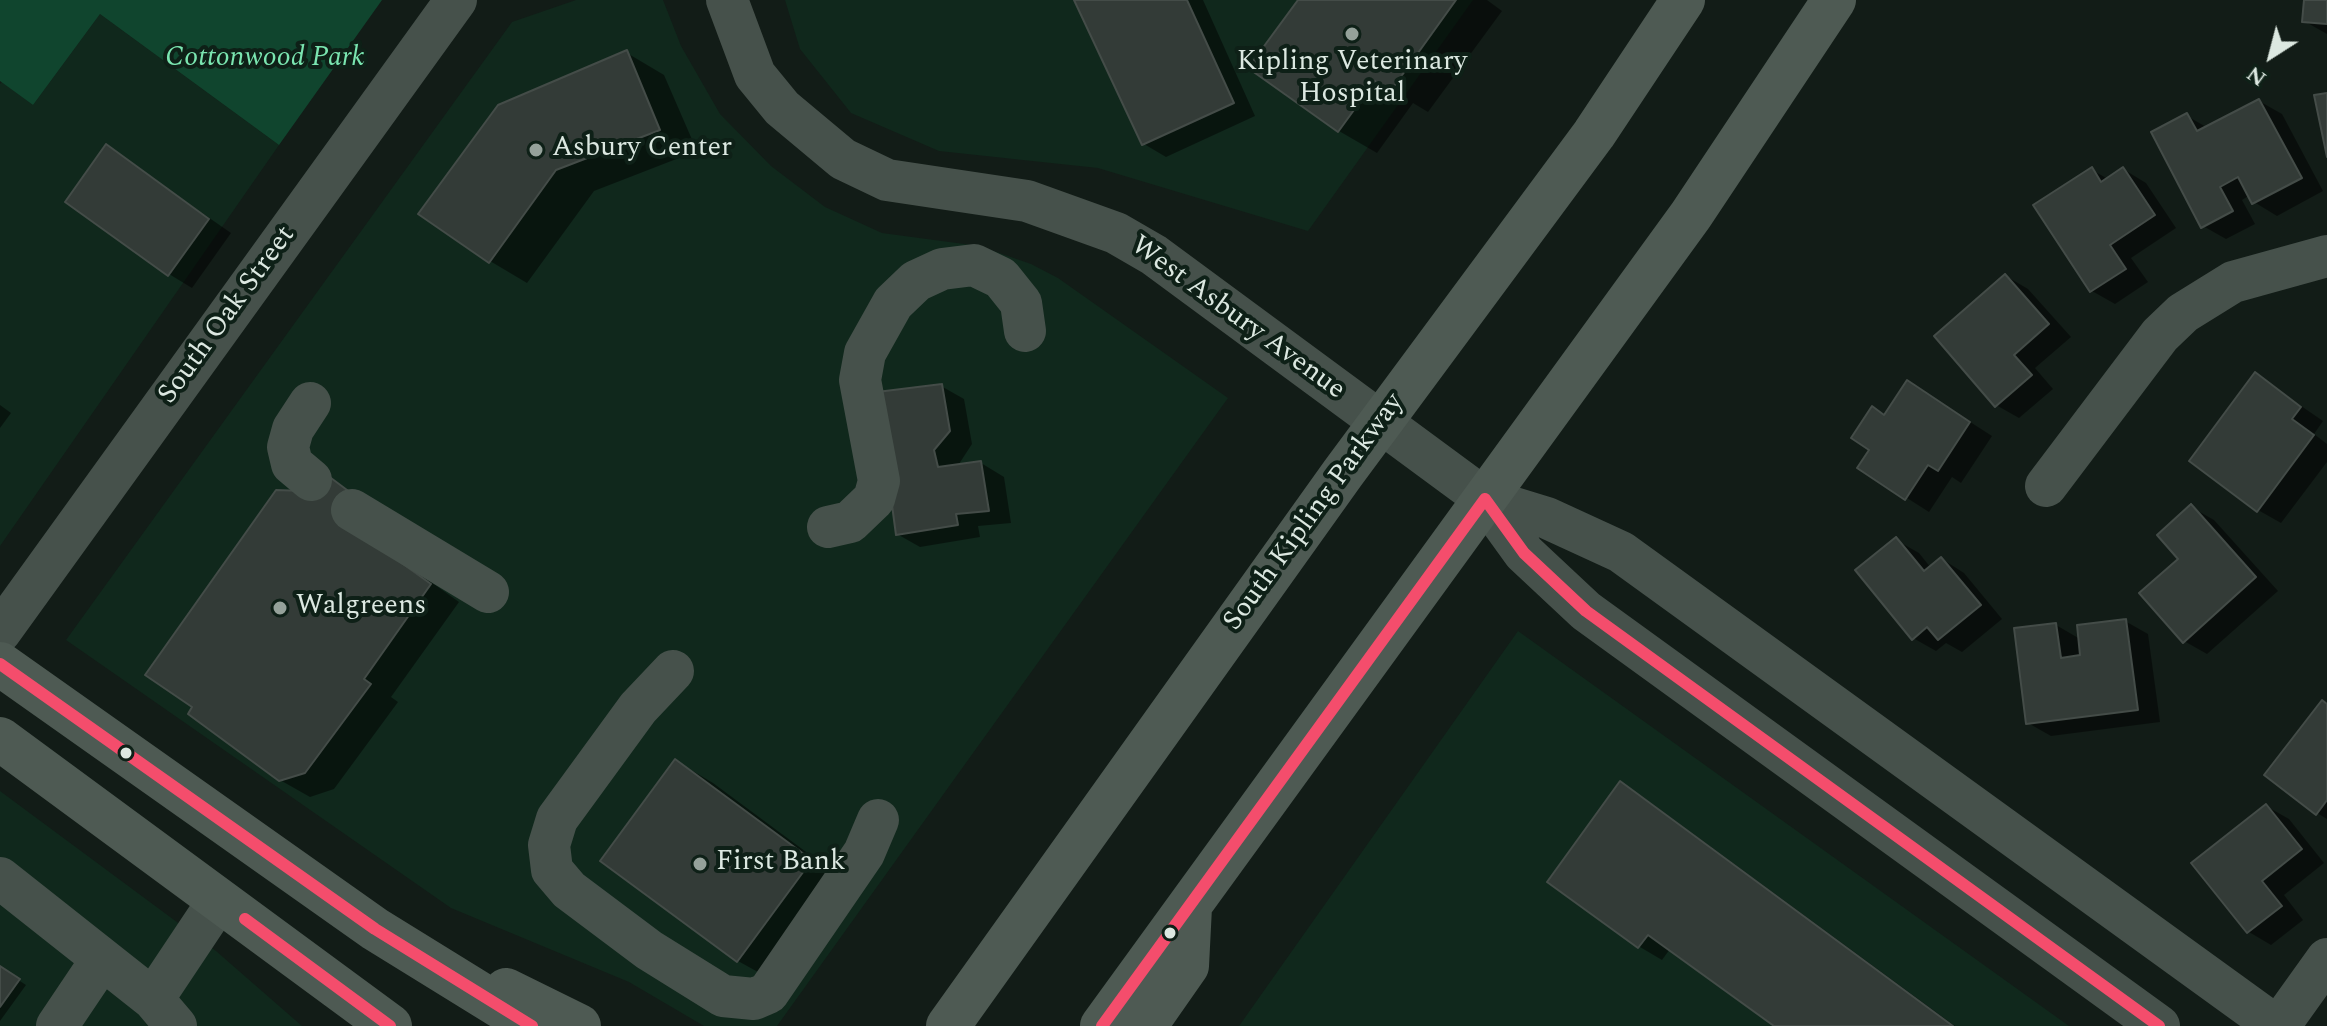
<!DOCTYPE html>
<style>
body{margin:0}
#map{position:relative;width:2327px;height:1026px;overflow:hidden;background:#121c17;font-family:Spectral,serif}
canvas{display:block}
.north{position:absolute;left:2231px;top:16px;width:80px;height:80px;-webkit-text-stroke:6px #0e2017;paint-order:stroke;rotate:216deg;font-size:22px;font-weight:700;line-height:32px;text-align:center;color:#dce8e1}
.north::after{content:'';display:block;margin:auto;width:28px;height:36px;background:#dce8e1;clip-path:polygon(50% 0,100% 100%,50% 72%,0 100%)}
</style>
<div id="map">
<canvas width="2327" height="1026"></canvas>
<div class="north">N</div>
</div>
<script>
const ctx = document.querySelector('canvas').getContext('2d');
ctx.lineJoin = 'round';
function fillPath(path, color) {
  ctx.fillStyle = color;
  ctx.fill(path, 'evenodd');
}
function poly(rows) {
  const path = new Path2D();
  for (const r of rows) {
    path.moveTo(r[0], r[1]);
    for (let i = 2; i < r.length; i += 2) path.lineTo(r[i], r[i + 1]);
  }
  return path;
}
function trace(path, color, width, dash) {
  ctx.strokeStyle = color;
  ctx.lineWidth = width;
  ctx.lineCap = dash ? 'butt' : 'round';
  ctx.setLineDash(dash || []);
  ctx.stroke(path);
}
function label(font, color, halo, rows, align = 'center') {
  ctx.font = font + ' Spectral,serif';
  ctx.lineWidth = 8;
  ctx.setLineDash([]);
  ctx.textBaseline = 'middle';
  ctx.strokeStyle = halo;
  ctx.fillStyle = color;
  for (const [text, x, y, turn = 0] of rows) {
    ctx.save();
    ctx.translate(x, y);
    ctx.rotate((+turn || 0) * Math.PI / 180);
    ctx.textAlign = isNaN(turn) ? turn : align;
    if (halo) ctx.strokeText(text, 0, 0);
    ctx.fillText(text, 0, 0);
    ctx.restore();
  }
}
fillPath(poly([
 [576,0,663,0,681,46,720,114,771,166,825,207,882,233,979,246,1031,264,1058,278,1228,398,777,1026,704,1026,629,982,451,908,66,640,512,22],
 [785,0,1473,0,1308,231,1098,168,939,151,851,113,800,49],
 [100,14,279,145,0,546,0,84,2,82,33,105],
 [1518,631,2069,1026,1239,1026],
 [0,791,216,951,302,1026,0,1026]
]), '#10281c');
fillPath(poly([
 [0,0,382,0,279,145,100,14,33,105,0,81]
]), '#10452e');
fillPath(poly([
 [1076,0,1203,0,1255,116,1166,157,1144,144],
 [1300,0,1487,0,1502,11,1428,112,1413,103,1377,153,1339,131,1251,68],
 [2306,0,2327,0,2327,34,2304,21],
 [627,53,664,75,697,151,594,191,527,283,490,261],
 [2259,101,2282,114,2323,191,2277,216,2254,202,2250,195,2242,200,2255,224,2226,239,2203,226,2187,116,2208,128],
 [107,147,231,233,192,288,169,274],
 [2123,169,2146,183,2176,228,2131,258,2148,282,2115,304,2092,291,2092,170,2108,179],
 [2006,276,2028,289,2071,337,2035,368,2053,389,2019,418,1996,405],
 [2256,375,2323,421,2314,434,2327,444,2327,462,2281,523,2258,510],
 [1908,382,1992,436,1961,483,1952,477,1929,512,1860,468,1885,417],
 [941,386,964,399,972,444,957,467,981,463,1004,477,1011,523,978,526,980,537,920,547,897,534],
 [0,405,11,413,0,428],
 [319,472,387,517,371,539,459,602,391,697,398,702,334,789,310,797,280,780,305,493],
 [2191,507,2214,520,2278,591,2207,654,2184,641,2181,559],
 [1896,540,1919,553,1931,568,1942,559,1964,573,2002,619,1962,652,1946,643,1936,651,1913,638],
 [2125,621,2148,634,2160,722,2051,736,2028,723,2056,625,2080,639],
 [2327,705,2327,819,2317,813],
 [676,761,713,783,848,883,776,982,738,961],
 [1620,784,1643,797,1955,1026,1777,1026,1670,949,1662,960,1640,947,1550,881],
 [2266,806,2289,819,2324,863,2284,895,2303,920,2271,945,2249,932],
 [0,968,26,985,0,1021]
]), '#0007');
const building = poly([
 [1074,0,1187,0,1234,103,1142,145,1074,0],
 [1298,0,1456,0,1390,92,1375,81,1338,132,1248,68,1298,0],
 [2304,0,2327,0,2327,24,2302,22,2304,0],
 [627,50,660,130,556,170,489,263,418,214,498,105,627,50],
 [2327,93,2327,157,2314,95,2327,93],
 [2259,99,2302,178,2252,204,2238,177,2220,187,2233,211,2201,228,2151,132,2187,113,2197,131,2259,99],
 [106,144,209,219,168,276,65,202,106,144],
 [2092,167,2101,182,2123,167,2155,215,2110,245,2126,269,2090,292,2033,205,2092,167],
 [2005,274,2049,324,2014,355,2032,375,1995,407,1934,336,2005,274],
 [2255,372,2301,407,2292,419,2314,435,2257,512,2189,461,2255,372],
 [1907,380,1970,422,1938,471,1928,465,1905,500,1857,468,1869,450,1851,438,1872,406,1884,415,1907,380],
 [942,384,950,431,934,450,938,467,981,461,989,511,956,514,958,525,896,535,877,392,942,384],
 [319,469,359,499,343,521,431,584,364,679,371,684,305,773,279,781,188,714,192,707,145,675,276,490,304,491,319,469],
 [2191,504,2256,577,2183,643,2139,593,2178,559,2157,535,2191,504],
 [1896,537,1924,571,1941,557,1981,605,1938,640,1927,627,1912,640,1855,570,1896,537],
 [2126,619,2138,710,2026,724,2014,628,2056,623,2061,658,2080,655,2077,625,2126,619],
 [2322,700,2327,704,2327,800,2316,815,2264,775,2322,700],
 [675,759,812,860,737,962,600,861,675,759],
 [1620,781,1953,1026,1774,1026,1648,935,1638,948,1547,882,1620,781],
 [2266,804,2302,849,2262,881,2282,906,2247,933,2191,863,2266,804],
 [0,966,20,979,0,1007,0,966]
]);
fillPath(building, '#333b37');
trace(building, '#444c48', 2);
trace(poly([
 [727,0,755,75,782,108,843,159,887,180,1027,201,1116,233,1154,255,1485,499,1524,553,1586,611,2159,1026],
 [310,403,293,429,288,447,292,464,311,480],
 [2046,486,2160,335,2183,313,2233,282,2327,256],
 [1485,499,1547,518,1621,552,2276,1026],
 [352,510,488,592],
 [828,527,850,522,874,499,879,481,860,380,865,353,893,303,916,281,942,269,974,265,1001,278,1021,303,1025,331],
 [0,632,456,0],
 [673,671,638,708,557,819,549,845,552,870,569,890,649,950,723,996,754,999,768,993,864,853,878,820],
 [0,878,153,999,219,900],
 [153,999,176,1026],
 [57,1026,102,959],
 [2279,1026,2327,959]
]), '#46514b', 42);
trace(poly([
 [0,664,375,929,532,1026],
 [0,739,390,1026],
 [506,990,579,1026],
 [948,1026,1343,473,1594,134,1683,0],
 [1102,1026,1691,215,1834,0],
 [1145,1026,1187,966,1190,907]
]), '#4e5a53', 44);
trace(poly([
 [0,664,375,929,532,1026],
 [245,919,390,1026],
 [1102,1026,1485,499,1524,553,1586,611,2159,1026]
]), '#f44d6c', 12);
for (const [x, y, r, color] of [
 [1352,34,8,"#95a19a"],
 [536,150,8,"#95a19a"],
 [280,608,8,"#95a19a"],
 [126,753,7,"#dce8e1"],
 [700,864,8,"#95a19a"],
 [1170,933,7,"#dce8e1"]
]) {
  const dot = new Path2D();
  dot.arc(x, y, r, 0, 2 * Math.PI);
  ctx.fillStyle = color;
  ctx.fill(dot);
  trace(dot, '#0e2017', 3);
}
label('italic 28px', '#7ae5b0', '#0e2017', [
 ["Cottonwood Park",265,60]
]);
label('28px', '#dce8e1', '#0e2017', [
 ["Kipling Veterinary",1352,64,"center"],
 ["Hospital",1352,96,"center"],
 ["Asbury Center",552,150],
 ["Walgreens",296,608],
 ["First Bank",716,864]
], 'left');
label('28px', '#dce8e1', '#0e2017', [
 ["South Oak Street",228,316,-54],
 ["West Asbury Avenue",1237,319,36],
 ["South Kipling Parkway",1315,513,-54]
]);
</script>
